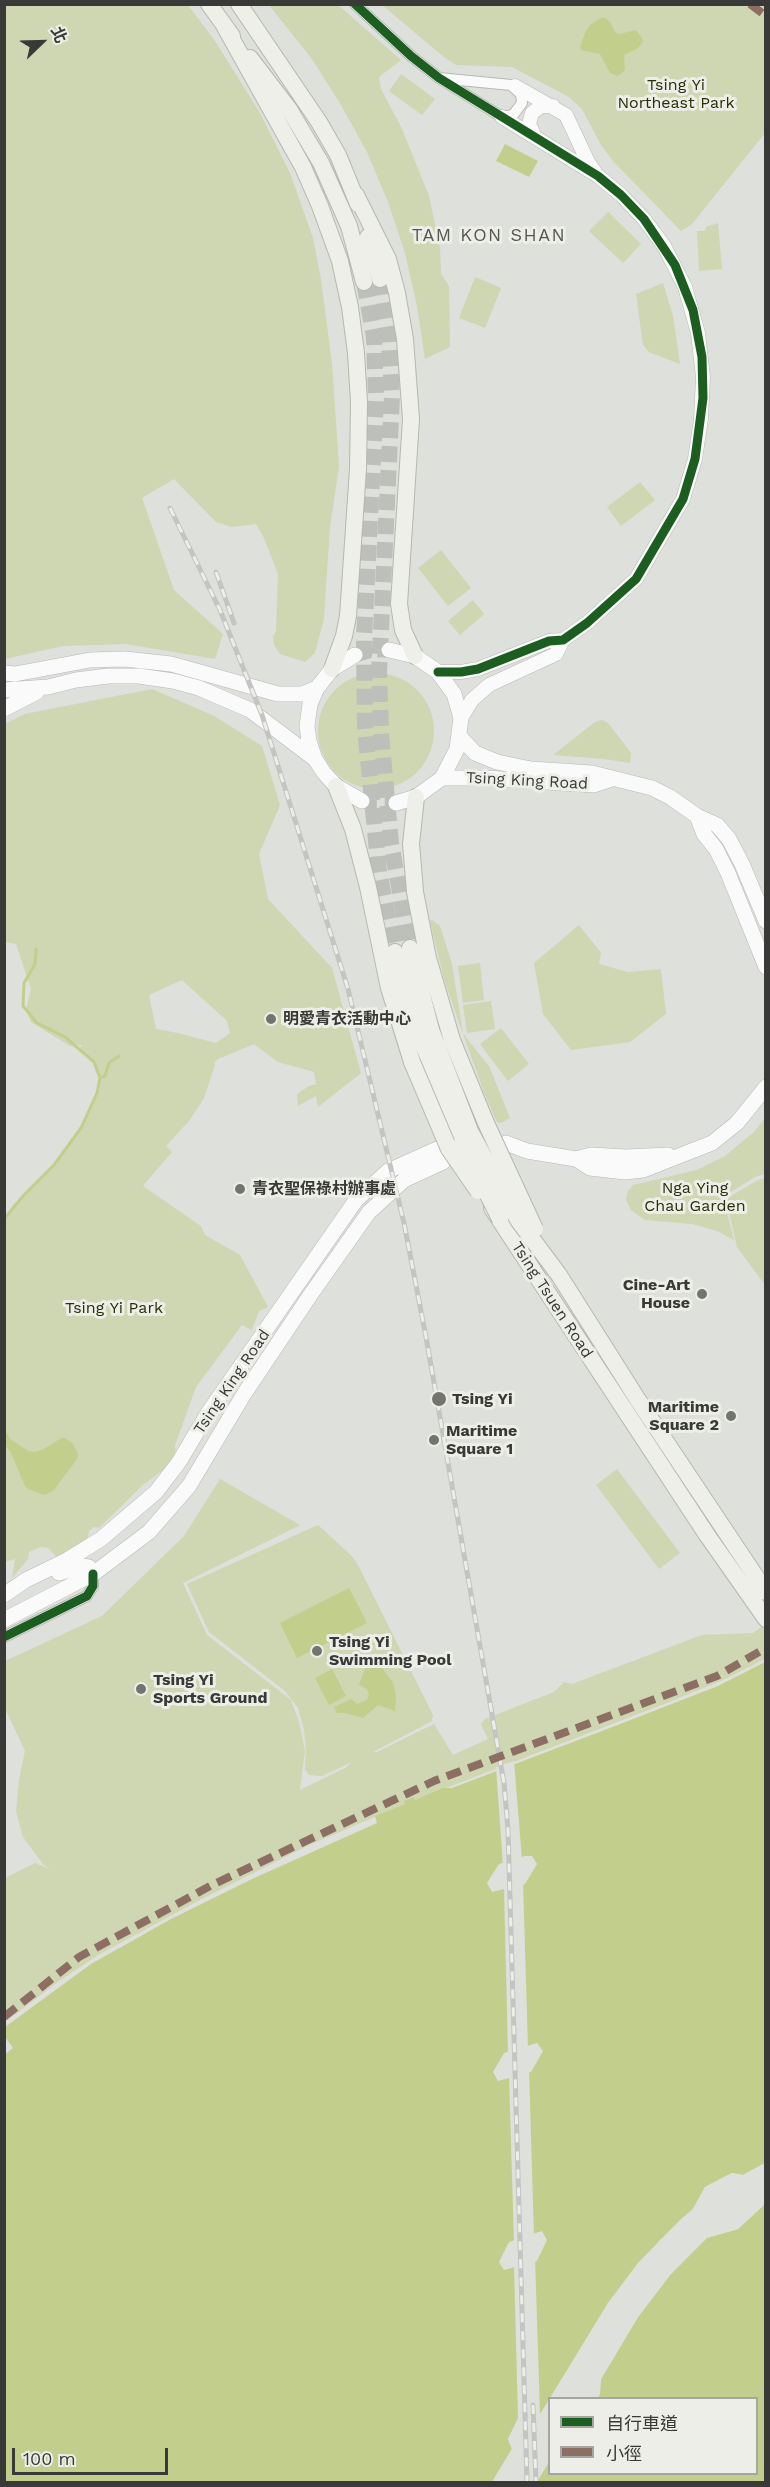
<!DOCTYPE html>
<meta charset="utf-8">
<style>
body{margin:0}
#map{position:relative;width:770px;height:2487px;overflow:hidden;background:#dee0db;font-family:"Work Sans","Noto Sans TC",sans-serif}
canvas{display:block}
.frame{position:absolute;inset:0;border:6px solid #393a37;pointer-events:none}
.legend{position:absolute;left:548px;top:2397px;width:210px;height:78px;box-sizing:border-box;background:#eceee7;border:2px solid #a4a6a1;margin:0;padding:8px 10px;list-style:none;font-size:18px;color:#393a37}
.legend li{display:flex;align-items:center;gap:12px;height:30px}
.legend b{width:30px;border:2px solid #a4a6a1}
.north{position:absolute;left:12px;top:12px;width:60px;height:60px;-webkit-text-stroke:4px #eceee7;paint-order:stroke;rotate:67deg;font-size:16px;font-weight:700;line-height:24px;text-align:center;color:#393a37}
.north::after{content:'';display:block;margin:auto;width:21px;height:27px;background:#393a37;clip-path:polygon(50% 0,100% 100%,50% 72%,0 100%)}
.scale{position:absolute;left:12px;top:2448px;width:156px;height:27px;box-sizing:border-box;border:3px solid #393a37;border-top:0;padding-left:8px;font-size:18px;line-height:21px;white-space:nowrap;color:#393a37;-webkit-text-stroke:4px #eceee7;paint-order:stroke}
</style>
<div id="map">
<canvas width="770" height="2487"></canvas>
<div class="frame"></div>
<ul class="legend">
<li><b style="height:8px;background:#1b5e20"></b>自行車道</li>
<li><b style="height:8px;background:#8d6e63"></b>小徑</li>
</ul>
<div class="north">北</div>
<div class="scale">100 m</div>
</div>
<script>
const ctx = document.querySelector('canvas').getContext('2d');
ctx.lineJoin = 'round';
function fillPath(path, color) {
  ctx.fillStyle = color;
  ctx.fill(path, 'evenodd');
}
function poly(rows) {
  const path = new Path2D();
  for (const r of rows) {
    if (r.length === 3) {
      path.moveTo(r[0] + r[2], r[1]);
      path.arc(r[0], r[1], r[2], 0, 2 * Math.PI);
      continue;
    }
    path.moveTo(r[0], r[1]);
    for (let i = 2; i < r.length; i += 2) path.lineTo(r[i], r[i + 1]);
  }
  return path;
}
function trace(path, color, width, dash) {
  ctx.strokeStyle = color;
  ctx.lineWidth = width;
  ctx.lineCap = dash ? 'butt' : 'round';
  ctx.setLineDash(dash || []);
  ctx.stroke(path);
}
function label(font, color, halo, rows, align = 'center') {
  ctx.font = font + ' "Work Sans","Noto Sans TC",sans-serif';
  ctx.lineWidth = 6;
  ctx.setLineDash([]);
  ctx.textBaseline = 'middle';
  ctx.strokeStyle = halo;
  ctx.fillStyle = color;
  for (const [text, x, y, turn = 0] of rows) {
    ctx.save();
    ctx.translate(x, y);
    ctx.rotate((+turn || 0) * Math.PI / 180);
    ctx.textAlign = isNaN(turn) ? turn : align;
    if (halo) ctx.strokeText(text, 0, 0);
    ctx.fillText(text, 0, 0);
    ctx.restore();
  }
}
fillPath(poly([
 [4,5,188,5,215,41,260,113,290,173,313,238,321,280,332,363,339,467,330,526,324,619,315,653,305,662,280,654,274,645,273,637,276,631,278,574,264,538,256,524,232,527,216,522,174,479,142,498,174,590,223,634,215,659,126,644,63,646,5,659],
 [269,5,338,5,401,60,379,77,381,89,402,129,429,196,440,248,441,274,449,286,450,347,425,359,417,306,405,253,388,202,367,152,341,105,312,59],
 [382,5,765,5,765,133,692,224,681,231,613,161,601,145,582,109,569,97,512,67,456,65,444,57],
 [401,74,435,99,422,115,389,91],
 [608,212,641,244,623,263,589,231],
 [718,223,722,269,699,271,697,231,705,231,706,227],
 [475,277,501,288,485,328,459,318],
 [663,283,673,316,680,364,649,352,643,345,636,294],
 [640,482,655,500,621,526,607,507],
 [441,550,471,588,448,606,418,568],
 [473,600,484,614,460,635,448,621],
 [376,731,58],
 [152,689,214,716,262,746,280,805,259,854,268,899,332,968,361,1073,318,1107,316,1096,298,1106,297,1094,309,1086,316,1084,314,1072,278,1062,254,1044,218,1059,214,1063,215,1065,204,1098,189,1121,166,1146,172,1152,143,1186,201,1226,205,1235,240,1255,268,1307,259,1311,252,1330,242,1325,196,1387,175,1445,176,1461,144,1484,99,1528,94,1527,89,1531,86,1544,59,1559,48,1548,40,1547,29,1552,28,1559,12,1578,15,1559,5,1562,5,1219,23,1196,54,1165,81,1128,97,1093,100,1081,98,1069,94,1062,79,1049,82,1045,70,1046,31,1022,26,1010,31,989,16,944,5,942,5,724,25,714],
 [182,980,227,1021,230,1033,216,1043,178,1033,156,1029,149,995],
 [602,720,608,723,631,753,630,763,604,759,553,755,595,722],
 [432,920,440,926,452,964,463,1034,489,1066,510,1118,501,1123,497,1122,485,1095,463,1034,444,979,430,921],
 [579,925,601,953,599,964,628,972,661,969,666,1014,630,1042,571,1050,543,1014,534,963],
 [480,963,484,1000,463,1003,458,966],
 [491,1001,495,1029,467,1033,463,1005],
 [501,1028,529,1064,508,1081,480,1044],
 [765,1118,765,1174,755,1177,723,1197,734,1240,717,1231,692,1224,645,1220,631,1210,626,1200,628,1191,633,1185,697,1170,725,1156,754,1132],
 [765,1178,766,1178,765,1285,737,1247,726,1199,758,1180],
 [617,1469,680,1553,659,1569,596,1485],
 [220,1479,300,1525,183,1583,207,1635,291,1700,299,1722,305,1751,300,1790,345,1768,352,1762,322,1776,309,1775,305,1769,306,1750,304,1730,298,1708,285,1691,209,1632,187,1584,318,1525,351,1555,358,1565,433,1715,432,1721,373,1752,377,1752,434,1724,453,1755,488,1739,481,1724,485,1719,554,1692,564,1682,572,1684,702,1635,753,1633,765,1624,765,1659,723,1680,664,1704,415,1800,414,1797,405,1804,309,1845,196,1902,100,1954,59,1981,5,2022,5,1878,35,1863,50,1869,43,1864,23,1837,16,1811,19,1780,25,1751,5,1708,5,1661,102,1616,184,1536]
]), '#ced6b2');
fillPath(poly([
 [601,18,605,18,610,22,615,32,619,34,636,30,642,38,643,42,638,48,624,55,625,70,618,76,610,73,600,54,581,50,580,47,585,33,590,25],
 [505,144,538,161,529,177,496,161],
 [5,1429,10,1439,28,1451,35,1452,44,1449,61,1438,65,1438,73,1444,78,1454,77,1459,53,1491,44,1495,26,1488,10,1451,5,1445],
 [349,1588,367,1623,297,1658,280,1623],
 [369,1658,381,1666,393,1683,396,1696,395,1711,378,1705,363,1718,345,1713,337,1713,334,1707,351,1699,357,1704,367,1700,369,1695,367,1689,359,1685],
 [765,1662,765,2163,743,2175,732,2173,705,2187,693,2209,680,2220,638,2263,608,2303,541,2415,537,2412,521,2416,508,2439,512,2449,492,2482,5,2482,4,2055,13,2048,5,2037,5,2027,91,1964,171,1919,252,1879,377,1823,375,1816,405,1804,404,1801,414,1797,415,1800,443,1788,452,1788,615,1726,718,1686],
 [525,1856,532,1856,537,1864,525,1884,492,1892,487,1883,499,1864],
 [537,2043,543,2051,531,2072,498,2081,493,2072,504,2053],
 [542,2231,547,2240,537,2261,504,2270,499,2262,509,2242],
 [332,1669,346,1696,329,1705,315,1678],
 [765,2204,765,2482,537,2482,549,2462,550,2474,756,2474,756,2398,598,2398,601,2379,638,2317,670,2275,707,2238,738,2229]
]), '#c2cf8c');
fillPath(poly([
 [514,1761,522,1860,503,1866,496,1767],
 [523,1882,528,2048,508,2054,504,1887],
 [529,2070,534,2236,514,2243,509,2076],
 [765,2163,766,2167,744,2177,732,2176,707,2190,695,2211,661,2243,610,2305,554,2398,550,2398,608,2303,659,2241,693,2209,705,2187,732,2173,743,2175],
 [766,2201,765,2204,738,2229,706,2238,670,2275,638,2317,601,2379,600,2394,598,2398,595,2398,599,2388,598,2378,636,2316,667,2272,705,2236,736,2226],
 [535,2258,540,2414,549,2400,550,2406,542,2417,530,2414,518,2423,511,2440,514,2450,496,2482,492,2482,512,2449,508,2439,518,2418,514,2265]
]), '#dee0db');
trace(poly([
 [36,949,35,964,24,983,23,1006,37,1023,65,1037,94,1062,100,1078],
 [4,1219,23,1196,54,1165,81,1128,97,1093,100,1078,105,1076,109,1063,119,1056]
]), '#c2cf8c', 3);
trace(poly([
 [355,655,372,650,389,650],
 [362,801,373,803,396,803]
]), '#bdbfba', 15, [15, 8]);
trace(poly([
 [380,279,388,329,392,396,379,673,381,734,391,843,410,948],
 [364,282,374,337,376,399,364,638,365,728,379,872,395,952]
]), '#bdbfba', 16, [16, 8]);
const minor = poly([
 [355,4,411,56,439,78,502,117,513,115,522,103,521,94,511,85,439,78],
 [4,1637,87,1596,93,1586,93,1574]
]);
const tertiary = poly([
 [515,86,566,115,588,162,595,172],
 [535,137,529,124,532,113,541,106,553,106],
 [438,672,461,672,478,669,549,641,563,640,587,623,636,579,683,499,695,459,701,419,703,377,698,333,685,287,664,246,644,219,621,195,598,176,502,117],
 [461,718,472,700,489,685,556,654,563,640]
]);
const secondary = poly([
 [389,650,415,656,438,672,454,694,461,718,457,749,442,778,416,797,396,803],
 [355,655,332,669,317,688,310,704,307,726,309,741,315,759,324,773,336,786,362,801],
 [4,673,15,674,90,660,125,659,171,664,278,694,302,694,317,688],
 [4,690,48,687,76,680,108,676,139,676,173,681,199,688,250,710,315,759],
 [4,709,37,692],
 [460,737,475,753,497,762,531,769,592,773,652,788,670,797,697,816,717,825,729,839,742,864,766,921],
 [442,778,485,778,594,785,612,779],
 [697,816,704,834,716,849,728,873,766,967],
 [506,1143,527,1151,576,1159,590,1168,625,1172,643,1170,712,1143,737,1123,766,1087],
 [576,1159,591,1155,626,1157,668,1155],
 [59,1573,82,1566,89,1567,93,1574],
 [4,1595,26,1580,67,1560,101,1539,156,1492,179,1462,208,1413,356,1200,388,1171,437,1149],
 [4,1620,93,1574,149,1532,189,1486,244,1394,311,1294,369,1212,404,1180,443,1162]
]);
const primary = poly([
 [209,4,232,36],
 [239,4,319,122,338,155,358,204],
 [225,27,303,167,320,206,340,261,350,307,356,353,359,402,358,469,348,616,344,636,332,669],
 [250,58,289,109,321,163,349,226,364,282],
 [356,195,388,259,397,293,405,339,411,419,399,604,403,630,415,656],
 [368,237,380,279],
 [336,786,353,829,368,887,389,988,412,1062],
 [416,797,411,844,413,867,415,892,428,958,452,1040,486,1123],
 [410,948,431,1030,470,1131],
 [395,952,419,1034,462,1143],
 [492,1208,707,1535,766,1619],
 [559,1275,638,1400,766,1592]
]);
trace(minor, '#b7b8b4', 12);
trace(tertiary, '#b7b8b4', 15);
trace(secondary, '#b7b8b4', 16);
trace(primary, '#b5b8ac', 18);
trace(minor, '#fafafa', 10);
trace(tertiary, '#fafafa', 14);
trace(secondary, '#fafafa', 15);
trace(primary, '#eeefe9', 16);
const rail = poly([
 [170,508,220,610,262,715,348,989,404,1223,426,1337,504,1783,508,1830,527,2482],
 [216,572,234,623],
 [533,2405,536,2482]
]);
trace(rail, '#c4c4c2', 5);
trace(rail, '#eceee7', 3, [9]);
const primaryBridge = poly([
 [412,1062,449,1149,478,1191],
 [486,1123,535,1229],
 [470,1131,518,1220,559,1275],
 [462,1143,500,1219]
]);
trace(primaryBridge, '#b5b8ac', 18, []);
trace(primaryBridge, '#eeefe9', 16);
trace(poly([
 [750,4,766,16],
 [4,2017,79,1957,212,1885,434,1781,717,1676,766,1648]
]), '#8d6e63', 8, [15, 8]);
trace(poly([
 [355,4,411,56,439,78,598,176,621,195,644,219,675,265,693,310,702,357,703,398,695,459,683,499,636,579,587,623,563,640,549,641,478,669,461,672,438,672],
 [4,1637,87,1596,93,1586,93,1574]
]), '#1b5e20', 9);
for (const [x, y, r, color] of [
 [271,1019,6,"#737470"],
 [240,1189,6,"#737470"],
 [702,1294,6,"#737470"],
 [439,1399,8,"#737470"],
 [731,1416,6,"#737470"],
 [434,1440,6,"#737470"],
 [317,1651,6,"#737470"],
 [141,1689,6,"#737470"]
]) {
  const dot = new Path2D();
  dot.arc(x, y, r, 0, 2 * Math.PI);
  ctx.fillStyle = color;
  ctx.fill(dot);
  trace(dot, '#eceee7', 2);
}
label('16px', '#292f07', '#eceee7', [
 ["Tsing Yi",676,85],
 ["Northeast Park",676,103],
 ["Nga Ying",695,1188],
 ["Chau Garden",695,1206],
 ["Tsing Yi Park",114,1308]
]);
label('16px', '#393a37', '#eceee7', [
 ["Tsing King Road",527,781,3],
 ["Tsing Tsuen Road",552,1300,57],
 ["Tsing King Road",232,1382,-56]
]);
label('bold 16px', '#393a37', '#eceee7', [
 ["明愛青衣活動中心",283,1019],
 ["青衣聖保祿村辦事處",252,1189],
 ["Cine-Art",690,1285,"right"],
 ["House",690,1303,"right"],
 ["Tsing Yi",452,1399],
 ["Maritime",719,1407,"right"],
 ["Square 2",719,1425,"right"],
 ["Maritime",446,1431],
 ["Square 1",446,1449],
 ["Tsing Yi",329,1642],
 ["Swimming Pool",329,1660],
 ["Tsing Yi",153,1680],
 ["Sports Ground",153,1698]
], 'left');
ctx.letterSpacing = '1.5px';
label('18px', '#555750', '#eceee7', [
 ["TAM KON SHAN",489,236]
]);
ctx.letterSpacing = '0px';
</script>
